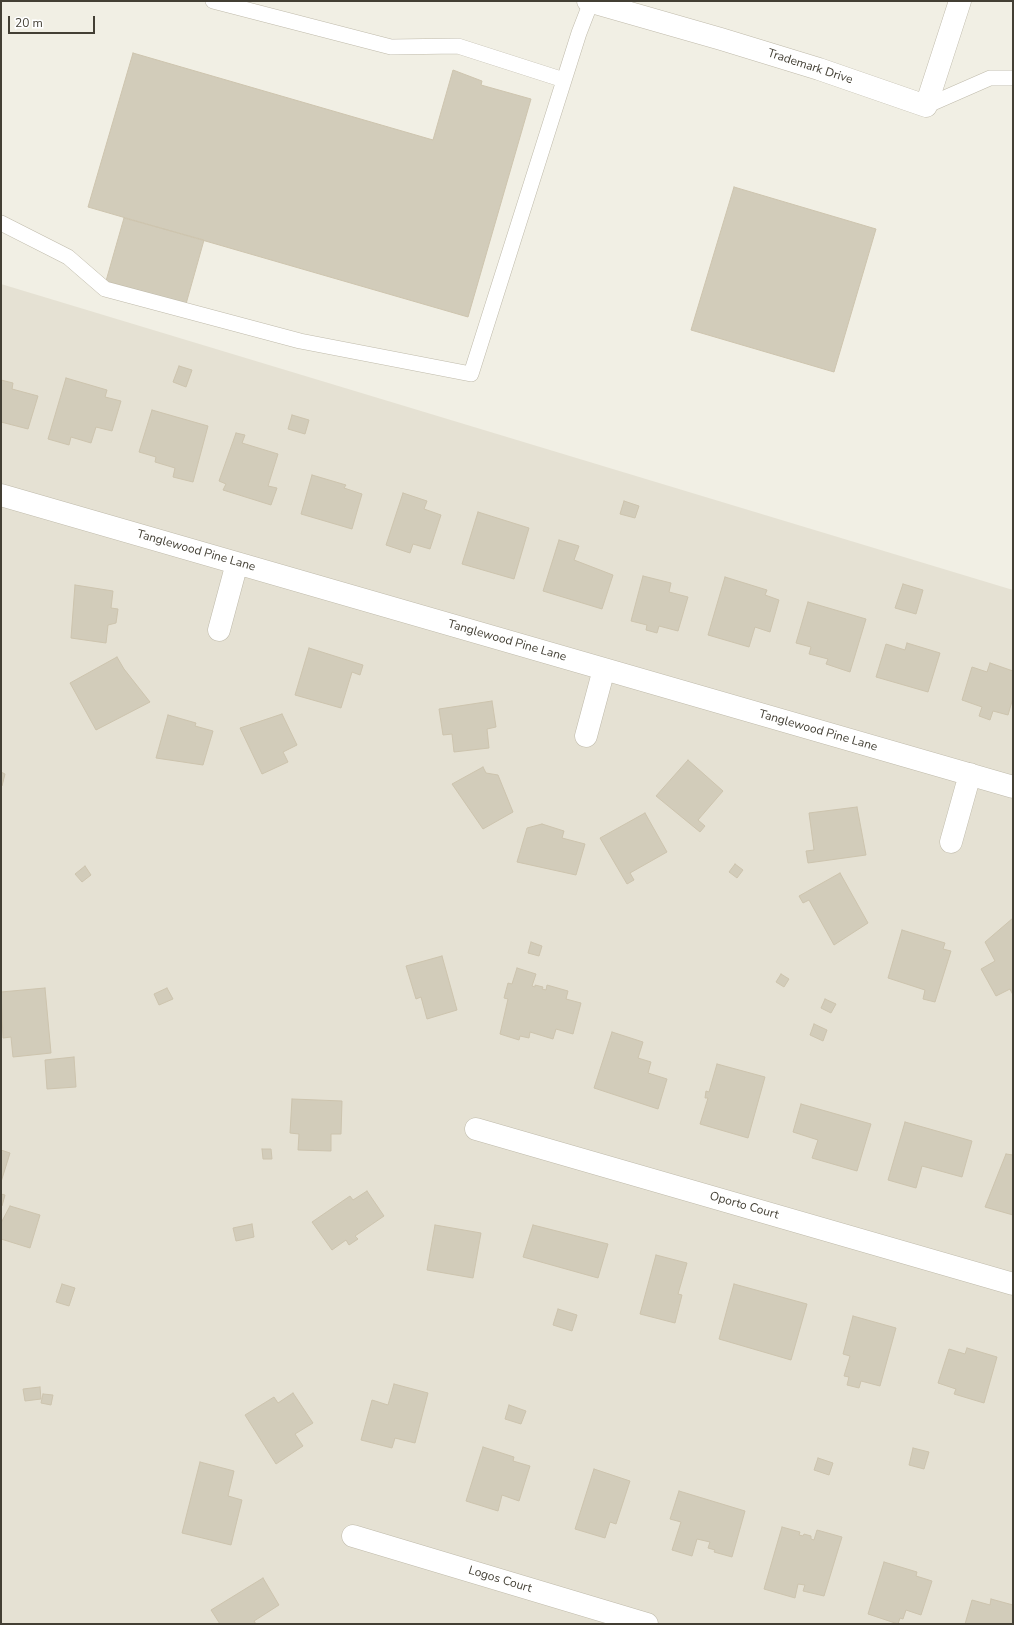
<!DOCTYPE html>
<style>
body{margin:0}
#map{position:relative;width:1014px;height:1625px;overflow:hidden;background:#f1efe4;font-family:"Nunito Sans",sans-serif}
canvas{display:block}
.frame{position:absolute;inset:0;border:2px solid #433f34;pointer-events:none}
.scale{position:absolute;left:8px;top:16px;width:87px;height:18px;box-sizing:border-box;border:2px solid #433f34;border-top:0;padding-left:5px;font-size:12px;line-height:14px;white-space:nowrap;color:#433f34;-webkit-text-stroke:3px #fff;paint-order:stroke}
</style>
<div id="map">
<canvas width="1014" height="1625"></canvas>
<div class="frame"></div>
<div class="scale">20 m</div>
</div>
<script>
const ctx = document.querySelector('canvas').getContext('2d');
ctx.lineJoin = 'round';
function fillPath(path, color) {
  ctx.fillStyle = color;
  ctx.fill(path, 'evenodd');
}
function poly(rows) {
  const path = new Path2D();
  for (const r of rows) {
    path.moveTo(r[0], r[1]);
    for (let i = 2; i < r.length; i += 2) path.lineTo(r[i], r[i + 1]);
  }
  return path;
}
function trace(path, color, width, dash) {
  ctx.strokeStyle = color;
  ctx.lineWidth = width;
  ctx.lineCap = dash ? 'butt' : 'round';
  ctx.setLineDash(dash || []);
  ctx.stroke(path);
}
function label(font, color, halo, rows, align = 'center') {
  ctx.font = font + ' "Nunito Sans",sans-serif';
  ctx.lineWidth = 3;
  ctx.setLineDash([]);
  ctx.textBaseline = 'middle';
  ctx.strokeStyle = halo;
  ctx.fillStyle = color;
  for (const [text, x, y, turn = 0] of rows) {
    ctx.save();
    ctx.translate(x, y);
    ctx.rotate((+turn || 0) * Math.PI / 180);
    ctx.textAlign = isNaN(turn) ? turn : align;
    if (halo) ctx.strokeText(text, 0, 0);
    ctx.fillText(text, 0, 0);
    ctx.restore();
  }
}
fillPath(poly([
 [1,284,1013,590,1013,1624,1,1624]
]), '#e5e1d3');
const building = poly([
 [133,53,433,140,453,70,482,81,481,85,531,99,468,317,88,207,133,53],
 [734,187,876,229,834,372,691,330,734,187],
 [124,218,204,240,186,304,106,281,124,218],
 [179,366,192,370,186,387,173,382,179,366],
 [66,378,107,390,105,397,121,401,112,431,96,427,91,443,71,437,69,445,48,439,66,378],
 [1,380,13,383,12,389,38,396,28,429,1,422,1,380],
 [152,410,208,426,193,482,173,477,175,468,155,462,156,457,139,452,152,410],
 [292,415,309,420,305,434,288,429,292,415],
 [236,433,245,435,242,443,278,454,268,486,277,488,271,505,223,490,226,484,219,481,236,433],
 [312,475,346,485,344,488,362,494,352,529,301,514,312,475],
 [403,493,427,501,424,509,441,515,430,549,413,544,410,553,386,545,403,493],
 [624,501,639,506,635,518,620,514,624,501],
 [478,512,529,528,514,579,462,564,478,512],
 [559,540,579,546,574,560,613,575,602,609,543,591,559,540],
 [643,576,671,583,669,592,688,597,678,631,659,626,657,633,646,630,647,625,631,621,643,576],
 [725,577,767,590,765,595,779,600,770,632,755,627,749,647,708,635,725,577],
 [903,584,923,590,916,614,895,608,903,584],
 [75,585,113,591,111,608,118,609,116,623,108,625,106,643,71,638,75,585],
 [808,602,866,619,850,672,826,664,828,659,809,654,811,647,796,643,808,602],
 [907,643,940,653,928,692,876,677,886,644,905,650,907,643],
 [309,648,363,665,360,675,352,672,341,708,295,695,309,648],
 [117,657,124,669,150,702,96,730,70,683,117,657],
 [990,663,1013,671,1013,698,1008,715,993,711,990,720,979,716,982,707,962,700,972,667,987,672,990,663],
 [492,701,496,727,487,729,489,748,454,752,452,734,443,735,439,709,492,701],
 [282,714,297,745,283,752,288,762,262,774,240,728,282,714],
 [168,715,196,723,195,726,213,731,203,765,156,758,168,715],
 [688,760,723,791,698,820,705,826,700,832,656,796,688,760],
 [483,767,486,773,498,775,513,812,483,829,452,784,483,767],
 [1,772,5,774,2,786,1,786,1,772],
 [857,807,866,855,808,863,806,851,814,850,809,813,857,807],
 [645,813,667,852,630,873,634,880,627,884,600,838,645,813],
 [542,824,564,831,562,838,585,844,576,875,517,862,527,828,542,824],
 [735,864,743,870,737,878,729,872,735,864],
 [85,866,91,875,82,882,75,874,85,866],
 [840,873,868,923,834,945,809,900,803,903,799,896,840,873],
 [1013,918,1013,995,1010,989,996,996,981,969,995,961,985,942,1013,918],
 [902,930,945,943,943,949,951,951,935,1002,923,999,925,990,888,978,902,930],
 [531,942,542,946,539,956,528,953,531,942],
 [442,956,457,1010,427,1019,421,997,416,999,406,966,442,956],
 [517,968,536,974,532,986,535,987,535,985,543,987,542,989,546,990,547,985,568,991,566,999,581,1003,573,1034,556,1029,553,1039,530,1032,529,1038,520,1036,519,1040,500,1034,508,999,504,998,508,983,512,984,517,968],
 [781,974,789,979,784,987,776,982,781,974],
 [45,988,51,1053,13,1057,11,1037,3,1038,1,992,45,988],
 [167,988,173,999,159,1005,154,994,167,988],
 [825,999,836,1004,831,1013,821,1008,825,999],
 [814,1024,827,1030,823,1041,810,1035,814,1024],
 [612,1032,643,1042,638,1058,651,1062,648,1073,667,1079,658,1109,594,1088,612,1032],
 [74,1057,76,1087,47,1089,45,1060,74,1057],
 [717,1064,765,1077,748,1138,700,1124,708,1098,705,1098,706,1091,709,1092,717,1064],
 [292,1099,342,1101,341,1134,331,1134,331,1151,298,1150,299,1134,290,1133,292,1099],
 [801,1104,871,1124,857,1171,812,1158,818,1140,793,1132,801,1104],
 [905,1122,972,1141,962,1177,922,1166,916,1188,888,1180,905,1122],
 [262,1149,271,1149,272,1159,263,1159,262,1149],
 [1,1150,10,1153,1,1182,1,1150],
 [1006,1154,1013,1155,1013,1215,985,1207,1006,1154],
 [367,1191,384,1216,355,1236,358,1239,349,1245,346,1240,332,1250,312,1222,350,1196,353,1200,367,1191],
 [1,1194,5,1195,2,1206,1,1206,1,1194],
 [10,1206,40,1215,30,1248,1,1239,1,1223,10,1206],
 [252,1224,254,1237,236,1241,233,1228,252,1224],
 [435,1225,481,1233,473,1278,427,1270,435,1225],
 [533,1225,608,1244,598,1278,523,1257,533,1225],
 [656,1255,687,1263,678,1294,682,1295,675,1323,640,1314,656,1255],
 [62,1284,75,1288,69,1306,56,1302,62,1284],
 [734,1284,807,1304,791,1360,719,1339,734,1284],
 [558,1309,577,1315,572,1331,553,1325,558,1309],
 [853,1316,896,1328,880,1386,861,1381,859,1388,847,1385,849,1377,844,1376,850,1356,843,1354,853,1316],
 [967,1348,997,1357,984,1403,954,1394,956,1389,938,1383,949,1349,965,1354,967,1348],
 [394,1384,428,1393,415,1443,395,1438,392,1448,361,1440,372,1400,388,1405,394,1384],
 [40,1387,41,1399,25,1401,23,1389,40,1387],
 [293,1393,313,1423,295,1434,303,1446,276,1464,245,1415,274,1397,278,1403,293,1393],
 [43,1394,53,1395,51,1405,41,1403,43,1394],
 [509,1405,526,1411,521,1424,505,1419,509,1405],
 [483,1447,514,1457,513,1461,530,1466,519,1501,502,1495,498,1511,466,1501,483,1447],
 [913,1448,929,1452,924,1469,909,1465,913,1448],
 [818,1458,833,1463,829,1475,814,1470,818,1458],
 [200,1462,234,1471,228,1496,242,1500,231,1545,182,1533,200,1462],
 [594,1469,630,1481,616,1524,610,1522,605,1538,575,1529,594,1469],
 [679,1491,745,1511,732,1557,714,1552,715,1550,708,1548,710,1542,697,1539,692,1556,672,1550,681,1522,670,1519,679,1491],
 [782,1527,800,1532,799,1535,803,1536,804,1534,811,1536,811,1539,814,1540,817,1530,842,1537,824,1596,803,1591,805,1585,798,1584,795,1598,764,1589,782,1527],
 [884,1562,917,1572,916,1576,932,1581,921,1615,906,1610,903,1619,900,1618,898,1624,868,1614,884,1562],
 [263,1578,279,1605,254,1621,256,1624,220,1624,211,1610,263,1578],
 [991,1599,1013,1605,1013,1624,965,1624,972,1600,990,1605,991,1599]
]);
fillPath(building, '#d2ccba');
trace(building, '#cdc4ae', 1);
const lane = poly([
 [213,1,391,47,458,46,564,80],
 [926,106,990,78,1013,78],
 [1,223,68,257,105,289,300,341,471,374,579,33,591,2]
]);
const street = poly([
 [588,1,721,39,819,69,926,106,960,1],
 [1,495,1013,787],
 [219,630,237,563],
 [586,736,604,669],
 [951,842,970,774],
 [476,1129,1013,1284],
 [353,1536,647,1624]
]);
trace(lane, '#bfbaaa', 16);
trace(street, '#bfbaaa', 23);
trace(lane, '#fff', 15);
trace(street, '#fff', 22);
label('12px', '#433f34', '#fff', [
 ["Trademark Drive",810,67,18],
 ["Tanglewood Pine Lane",196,551,16],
 ["Tanglewood Pine Lane",507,641,16],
 ["Tanglewood Pine Lane",818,731,16],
 ["Oporto Court",744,1206,16],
 ["Logos Court",500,1580,17]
]);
</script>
